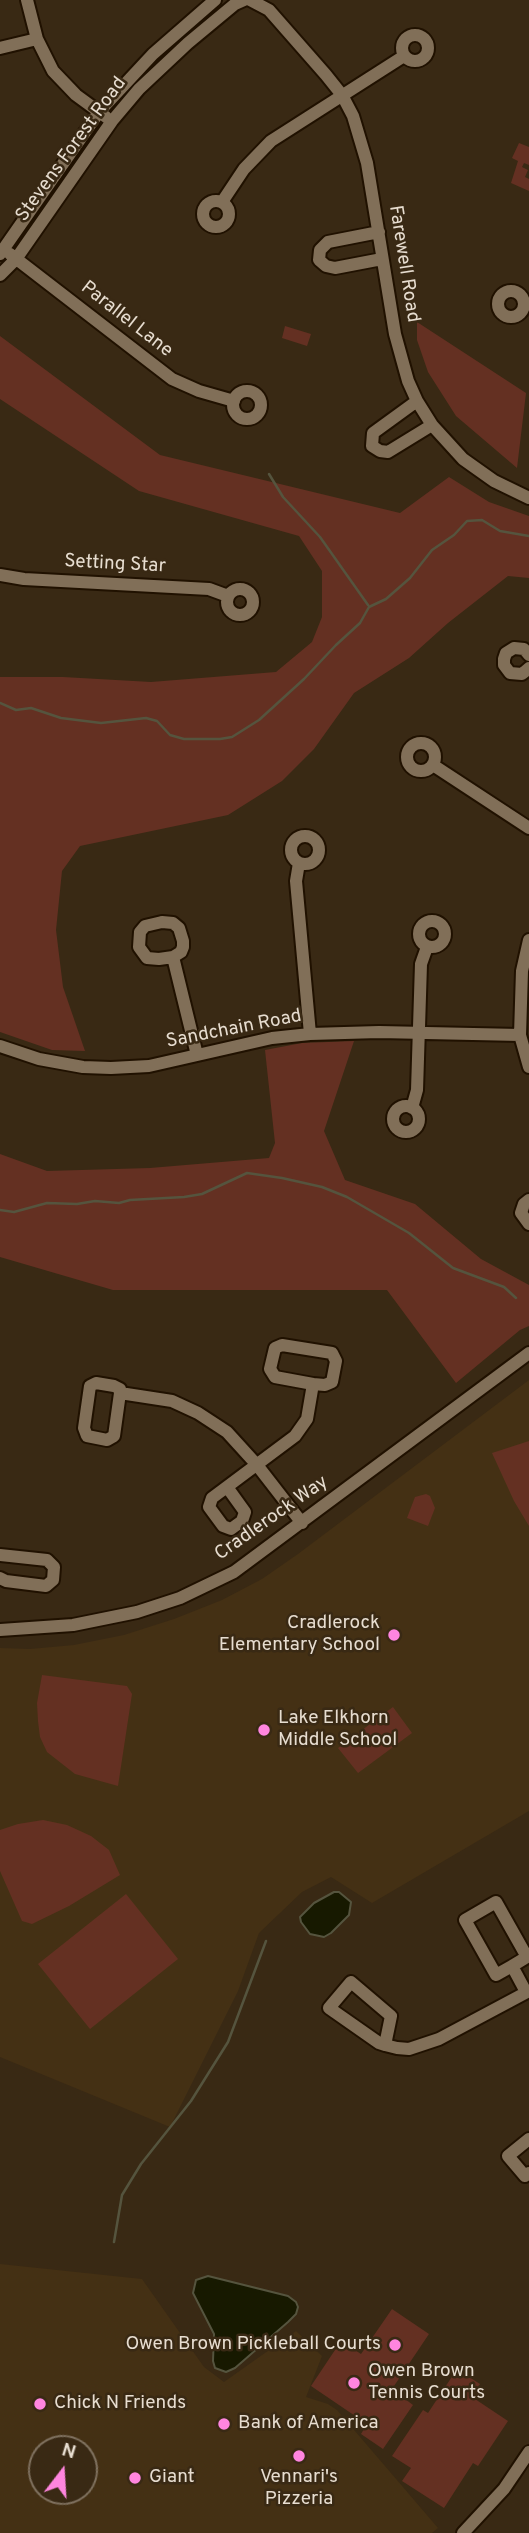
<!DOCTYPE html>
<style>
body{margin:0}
#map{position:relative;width:529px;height:2533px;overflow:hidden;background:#392914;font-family:Overpass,sans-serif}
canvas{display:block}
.north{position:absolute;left:28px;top:2435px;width:70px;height:70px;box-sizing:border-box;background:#392914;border:2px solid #7f715f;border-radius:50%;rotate:17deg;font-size:19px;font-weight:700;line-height:28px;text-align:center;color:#e7ddd0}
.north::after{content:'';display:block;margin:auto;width:24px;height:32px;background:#ff85df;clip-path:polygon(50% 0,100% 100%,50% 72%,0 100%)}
</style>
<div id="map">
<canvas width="529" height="2533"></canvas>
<div class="north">N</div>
</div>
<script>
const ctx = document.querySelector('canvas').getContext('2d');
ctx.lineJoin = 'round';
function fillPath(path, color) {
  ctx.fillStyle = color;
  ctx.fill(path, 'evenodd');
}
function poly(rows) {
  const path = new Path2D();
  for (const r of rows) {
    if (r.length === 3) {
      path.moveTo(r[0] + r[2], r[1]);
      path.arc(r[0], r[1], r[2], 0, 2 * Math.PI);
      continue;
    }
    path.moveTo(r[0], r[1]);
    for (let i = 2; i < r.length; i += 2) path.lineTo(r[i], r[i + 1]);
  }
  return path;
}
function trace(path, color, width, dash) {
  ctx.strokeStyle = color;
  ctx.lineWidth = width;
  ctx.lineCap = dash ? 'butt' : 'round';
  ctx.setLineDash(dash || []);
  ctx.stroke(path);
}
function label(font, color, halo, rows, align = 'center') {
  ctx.font = font + ' Overpass,sans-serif';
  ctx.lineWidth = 5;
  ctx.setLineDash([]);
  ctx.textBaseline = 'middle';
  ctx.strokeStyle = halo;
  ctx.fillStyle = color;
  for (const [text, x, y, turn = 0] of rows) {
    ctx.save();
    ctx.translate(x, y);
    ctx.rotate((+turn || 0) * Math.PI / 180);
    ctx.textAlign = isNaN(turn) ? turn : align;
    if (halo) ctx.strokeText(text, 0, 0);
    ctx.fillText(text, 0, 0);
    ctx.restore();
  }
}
fillPath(poly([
 [529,1380,529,1811,372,1903,331,1877,302,1892,259,1933,238,1991,170,2127,0,2057,0,1648,30,1649,74,1645,124,1635,174,1619,222,1600,262,1579,298,1554],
 [0,2264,142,2279,204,2367,224,2382,296,2331,322,2356,306,2397,328,2404,337,2410,438,2528,432,2533,0,2533],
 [84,2449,84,2491,42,2491,42,2449]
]), '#443014');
fillPath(poly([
 [519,143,529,147,529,165,524,163,522,167,528,170,525,177,529,179,529,191,511,183,518,161,512,158],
 [417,322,526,393,517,468,456,416,428,372,417,340],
 [285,326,311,334,307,346,282,338],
 [0,336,160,455,400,513,449,477,489,502,529,516,529,578,508,576,448,623,409,658,354,693,314,749,282,781,228,815,80,846,62,871,56,930,63,987,85,1051,52,1050,0,1032,0,677,63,677,151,682,276,672,312,642,322,617,322,571,299,536,139,491,0,399],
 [354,1041,324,1131,345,1180,415,1204,481,1259,529,1285,529,1326,520,1330,456,1383,387,1290,113,1290,0,1257,0,1154,47,1171,150,1168,269,1158,275,1143,265,1050,302,1043],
 [529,1441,529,1526,514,1501,492,1453],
 [426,1494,430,1496,435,1508,428,1526,407,1518,415,1497],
 [42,1675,127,1686,132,1694,118,1786,75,1774,47,1752,40,1737,38,1721,37,1703],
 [393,1707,412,1733,358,1773,338,1748],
 [43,1820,67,1825,91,1836,109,1850,120,1875,69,1906,32,1924,22,1921,0,1871,0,1830,18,1824],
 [126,1894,178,1959,90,2029,38,1964],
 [392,2309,429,2334,392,2389,413,2405,383,2449,361,2434,367,2424,311,2386,341,2341,361,2354],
 [457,2369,480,2384,472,2397,508,2421,478,2466,473,2463,444,2508,402,2481,411,2468,392,2456,423,2410,428,2413]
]), '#643022');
const water = poly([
 [334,1892,339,1892,351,1902,349,1915,331,1933,324,1937,310,1934,301,1922,300,1917,314,1903,334,1892],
 [208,2276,288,2296,296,2302,298,2307,296,2314,288,2322,235,2368,226,2372,215,2368,213,2361,214,2334,193,2293,196,2280,208,2276]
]);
fillPath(water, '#171900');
trace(water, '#55543e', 2);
trace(poly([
 [269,474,283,497,320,537,368,605],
 [0,703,16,710,31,708,61,718,101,723,146,718,157,721,170,735,184,739,220,739,232,737,259,720,304,679,336,645,360,623,369,607,386,599,410,578,432,550,454,535,467,521,482,520,500,531,529,536],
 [0,1210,14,1212,47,1203,77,1204,95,1201,119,1203,130,1200,184,1197,202,1194,247,1173,282,1178,322,1187,347,1197,409,1233,453,1268,504,1287,516,1298],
 [114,2242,122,2195,141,2164,191,2101,228,2042,266,1941]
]), '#55543e', 2.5);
const minor = poly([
 [27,0,37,39,53,71,76,95,106,117],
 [250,0,269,10,326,75,342,95,353,116,367,163,395,334,408,381,417,401,432,425,463,459,494,481,529,498],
 [415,48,13],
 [0,48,37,39],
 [216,214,13],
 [222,202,244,169,271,141,404,56],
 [379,232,328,242,320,250,319,260,326,266,335,268,382,259],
 [0,254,99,112,153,54,215,0],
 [10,254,172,379,199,391,234,401],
 [0,275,16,259,112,121,139,89,188,43,235,4,244,0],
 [511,304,13],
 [247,405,14],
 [417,401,373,433,372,446,380,451,388,452,432,425],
 [0,575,24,579,209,589,228,596],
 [240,602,13],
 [529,655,524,649,514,648,506,653,504,659,504,665,510,673,522,674,529,668],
 [421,757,14],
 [433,765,529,828],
 [305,850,14],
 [299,863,296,881,310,1034],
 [432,934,13],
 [162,922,173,923,179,928,183,941,183,947,181,952,173,957,159,959,147,958,139,947,140,932,145,926,162,922],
 [529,940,522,971,520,1035,529,1067],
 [173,957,197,1055],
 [0,1046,39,1059,83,1067,111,1068,149,1066,272,1038,310,1034,379,1032,520,1035],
 [406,1119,13],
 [412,1108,417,1090,421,964,427,947],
 [529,1200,524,1204,521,1213,529,1224],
 [120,1393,120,1389,114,1386,96,1383,90,1386,84,1428,87,1436,107,1440,114,1436,120,1393,172,1401,198,1413,227,1432,257,1465,302,1523],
 [227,1487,245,1512,242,1521,231,1529,223,1526,209,1507,212,1498,295,1436,307,1419,313,1384,275,1377,270,1369,275,1348,282,1345,332,1353,336,1361,332,1382,325,1385,313,1384],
 [0,1555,47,1560,54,1567,53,1580,46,1586,6,1581,0,1578],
 [0,1630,73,1625,137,1612,180,1598,234,1572,529,1353],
 [512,1966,496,1975,465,1920,496,1902,527,1957,512,1966,526,1992],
 [385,2045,391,2016,351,1982,329,2008,379,2043,385,2045,397,2048,409,2049,439,2039,529,1991],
 [529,2139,508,2156,525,2176,529,2173],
 [463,2533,504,2489,529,2452]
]);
trace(minor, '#201100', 16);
trace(minor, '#816f58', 12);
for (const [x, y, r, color] of [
 [394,1635,7,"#ff85df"],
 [264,1730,7,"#ff85df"],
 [395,2345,7,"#ff85df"],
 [354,2383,7,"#ff85df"],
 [40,2404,7,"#ff85df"],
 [224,2424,7,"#ff85df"],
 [299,2456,7,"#ff85df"],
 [135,2478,7,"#ff85df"]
]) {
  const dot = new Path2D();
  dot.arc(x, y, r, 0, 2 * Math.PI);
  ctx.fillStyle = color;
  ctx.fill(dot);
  trace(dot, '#392914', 2.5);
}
label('19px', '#e7ddd0', '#392914', [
 ["Stevens Forest Road",72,150,-54],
 ["Farewell Road",403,264,81],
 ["Parallel Lane",126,320,38],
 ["Setting Star",115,565,3],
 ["Sandchain Road",234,1030,-11],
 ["Cradlerock Way",272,1519,-35]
]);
label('19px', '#e7ddd0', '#392914', [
 ["Cradlerock",380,1624,"right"],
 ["Elementary School",380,1646,"right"],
 ["Lake Elkhorn",278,1719],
 ["Middle School",278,1741],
 ["Owen Brown Pickleball Courts",381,2345,"right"],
 ["Owen Brown",368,2372],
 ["Tennis Courts",368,2394],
 ["Chick N Friends",54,2404],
 ["Bank of America",238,2424],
 ["Giant",149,2478],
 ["Vennari's",299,2478,"center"],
 ["Pizzeria",299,2500,"center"]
], 'left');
</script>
